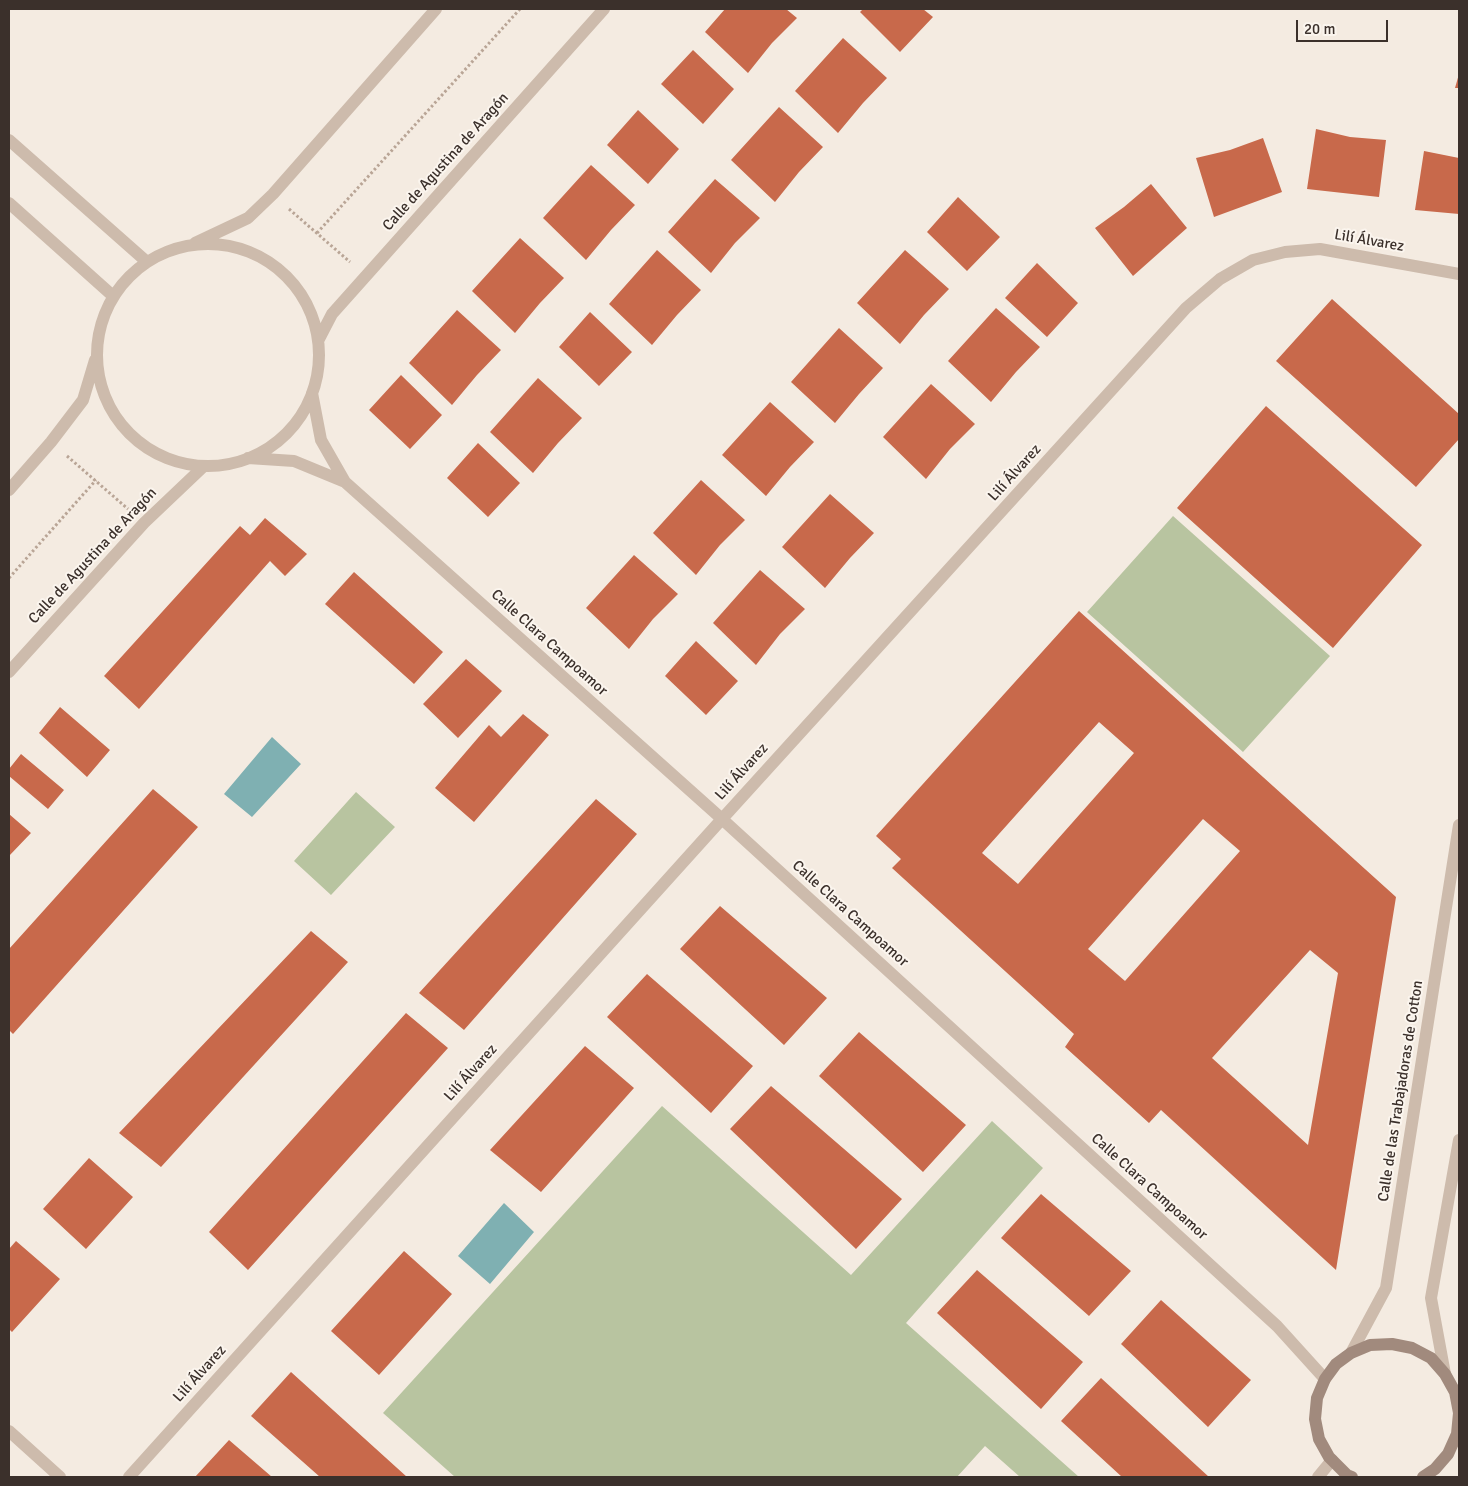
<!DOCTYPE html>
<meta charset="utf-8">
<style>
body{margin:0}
#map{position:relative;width:1468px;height:1486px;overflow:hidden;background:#f4ebe1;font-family:Signika,sans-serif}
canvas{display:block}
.frame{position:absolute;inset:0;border:10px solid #3b302b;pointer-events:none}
.scale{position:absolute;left:1296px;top:20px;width:92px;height:22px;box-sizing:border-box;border:2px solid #3b302b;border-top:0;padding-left:6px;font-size:15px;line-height:18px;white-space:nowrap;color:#3b302b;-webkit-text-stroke:4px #fbf5ee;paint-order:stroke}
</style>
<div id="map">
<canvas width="1468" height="1486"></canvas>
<div class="frame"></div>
<div class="scale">20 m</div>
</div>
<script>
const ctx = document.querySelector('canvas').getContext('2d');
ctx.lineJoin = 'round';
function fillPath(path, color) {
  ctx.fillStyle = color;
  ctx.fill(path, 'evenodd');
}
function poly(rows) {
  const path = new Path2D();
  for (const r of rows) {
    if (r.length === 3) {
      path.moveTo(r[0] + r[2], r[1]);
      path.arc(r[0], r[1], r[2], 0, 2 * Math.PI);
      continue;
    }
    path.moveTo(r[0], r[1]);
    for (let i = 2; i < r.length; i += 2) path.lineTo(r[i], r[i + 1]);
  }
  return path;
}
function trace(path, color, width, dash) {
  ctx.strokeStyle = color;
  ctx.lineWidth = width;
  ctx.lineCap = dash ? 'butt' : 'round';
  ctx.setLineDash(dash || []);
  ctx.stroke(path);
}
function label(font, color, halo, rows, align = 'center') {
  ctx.font = font + ' Signika,sans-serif';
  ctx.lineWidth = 4;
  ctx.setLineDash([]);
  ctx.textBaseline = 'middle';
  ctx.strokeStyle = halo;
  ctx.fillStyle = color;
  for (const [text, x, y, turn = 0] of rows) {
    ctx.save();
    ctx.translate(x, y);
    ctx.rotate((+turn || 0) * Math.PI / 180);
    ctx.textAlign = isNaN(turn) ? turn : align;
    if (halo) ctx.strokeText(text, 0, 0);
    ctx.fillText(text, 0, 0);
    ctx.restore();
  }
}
fillPath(poly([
 [1173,516,1330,656,1243,752,1087,612],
 [356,792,395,827,331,895,294,861],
 [662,1106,851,1275,992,1121,1043,1168,906,1323,1079,1477,1020,1477,985,1446,957,1477,455,1477,383,1413]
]), '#b8c4a0');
fillPath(poly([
 [272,737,301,764,252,817,224,794],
 [504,1203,534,1232,490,1284,458,1256]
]), '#7fb0b2');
fillPath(poly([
 [725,9,786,9,797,18,772,43,748,73,705,32],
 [863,9,923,9,933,17,900,52,860,12],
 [843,38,887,78,863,103,838,133,795,91],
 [693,50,734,89,703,124,661,84],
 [1459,74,1459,88,1455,88],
 [779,107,823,147,799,172,775,202,731,160],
 [638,110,679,149,648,184,607,145],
 [1316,129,1350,137,1386,140,1379,197,1307,189],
 [1263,138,1282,192,1214,217,1196,158,1230,150],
 [1424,151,1459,158,1459,214,1415,210],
 [591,165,635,205,611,230,586,260,543,218],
 [715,179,760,218,735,243,711,273,668,232],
 [1151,184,1187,228,1133,276,1095,228,1124,207],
 [958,197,1000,237,967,271,927,232],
 [520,238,564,278,540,303,515,333,472,291],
 [657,250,701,290,677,315,652,345,609,304],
 [905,250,949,289,924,315,900,344,857,303],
 [1037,263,1078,303,1047,337,1005,298],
 [1332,299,1459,414,1459,439,1416,487,1276,361],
 [996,308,1040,347,1016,372,991,402,948,361],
 [457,310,501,350,477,375,452,405,409,363],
 [590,312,632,352,599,386,559,347],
 [839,328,883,368,859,394,835,423,791,382],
 [401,375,442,415,410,449,369,410],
 [538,378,582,418,558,443,533,473,490,432],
 [931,384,975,424,950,449,926,479,883,437],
 [770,402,814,442,790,467,766,496,722,455],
 [1266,406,1422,545,1333,648,1177,508],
 [478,443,520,483,488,517,447,478],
 [701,480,745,520,720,545,696,575,653,533],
 [830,494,874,533,850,558,825,588,782,547],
 [265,518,307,554,285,576,270,561,139,709,104,676,240,526,250,535],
 [634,555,678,594,653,619,629,649,586,608],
 [760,570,805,609,780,634,756,665,713,623],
 [354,572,443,652,414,684,325,604],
 [1079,611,1396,897,1336,1270,1161,1110,1149,1123,1065,1047,1074,1034,892,868,901,859,876,836],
 [1099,722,1134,753,1018,884,982,853],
 [1203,819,1240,851,1125,981,1088,949],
 [1310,950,1338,973,1308,1145,1212,1058],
 [696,641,738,681,706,715,665,676],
 [466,659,502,691,458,738,423,704],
 [60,707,110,750,87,777,39,733],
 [523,714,549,735,474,822,435,788,489,725,501,737],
 [21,754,64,790,48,809,9,776,9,769],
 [153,789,198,827,13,1034,9,1030,9,949],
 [596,799,637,834,464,1030,419,993],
 [9,814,31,833,9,856],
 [720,906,827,998,784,1045,680,949],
 [311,931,348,962,161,1167,119,1133],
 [647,974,753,1066,711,1113,607,1017],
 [406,1013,448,1048,248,1270,209,1232],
 [859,1032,966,1125,923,1172,819,1076],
 [585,1046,634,1088,541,1192,490,1150],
 [771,1086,902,1199,856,1249,730,1129],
 [89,1158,133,1197,86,1249,43,1209],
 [1041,1194,1131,1271,1089,1316,1001,1238],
 [16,1241,60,1279,12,1332,9,1329,9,1249],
 [404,1251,452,1294,379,1375,331,1331],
 [977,1270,1083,1362,1041,1409,937,1313],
 [1161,1300,1251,1380,1208,1427,1121,1344],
 [291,1372,407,1477,320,1477,251,1416],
 [1101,1378,1209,1477,1122,1477,1061,1421],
 [229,1440,272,1477,195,1477]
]), '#c8694b');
trace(poly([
 [289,209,350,262],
 [317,233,520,9],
 [67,456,128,509],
 [9,578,96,480]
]), '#b9a596', 3, [2.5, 2.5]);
trace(poly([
 [9,140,147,262],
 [9,203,113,296],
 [195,243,248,218,273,194,436,9],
 [208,355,111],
 [318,341,332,314,604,9],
 [312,393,321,440,345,482,722,819,1277,1326,1325,1379],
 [248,458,294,461,345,482],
 [9,490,51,442,83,400,95,360],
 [9,672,144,523,204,466],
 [1351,1353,1386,1288,1459,825],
 [1445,1374,1431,1298,1459,1140],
 [9,1431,60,1477],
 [129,1477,722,819,1186,308,1220,279,1253,260,1285,252,1320,249,1459,274],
 [1318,1477,1332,1460]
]), '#cdbbac', 12);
trace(poly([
 [1352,1477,1347,1475,1329,1457,1319,1439,1315,1419,1317,1398,1325,1379,1336,1364,1351,1353,1370,1345,1392,1344,1412,1348,1431,1358,1445,1374,1455,1392,1459,1413,1457,1434,1448,1454,1435,1469,1423,1477]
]), '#a18a7d', 12);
label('15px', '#3b302b', '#fbf5ee', [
 ["Calle de Agustina de Aragón",446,162,-48],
 ["Lilí Álvarez",1369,241,10],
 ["Lilí Álvarez",1015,473,-48],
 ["Calle de Agustina de Aragón",93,556,-47],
 ["Calle Clara Campoamor",549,643,42],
 ["Lilí Álvarez",742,772,-48],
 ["Calle Clara Campoamor",850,914,42],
 ["Lilí Álvarez",471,1073,-48],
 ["Calle de las Trabajadoras de Cotton",1401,1091,-81],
 ["Calle Clara Campoamor",1149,1187,42],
 ["Lilí Álvarez",200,1374,-48]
]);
</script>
